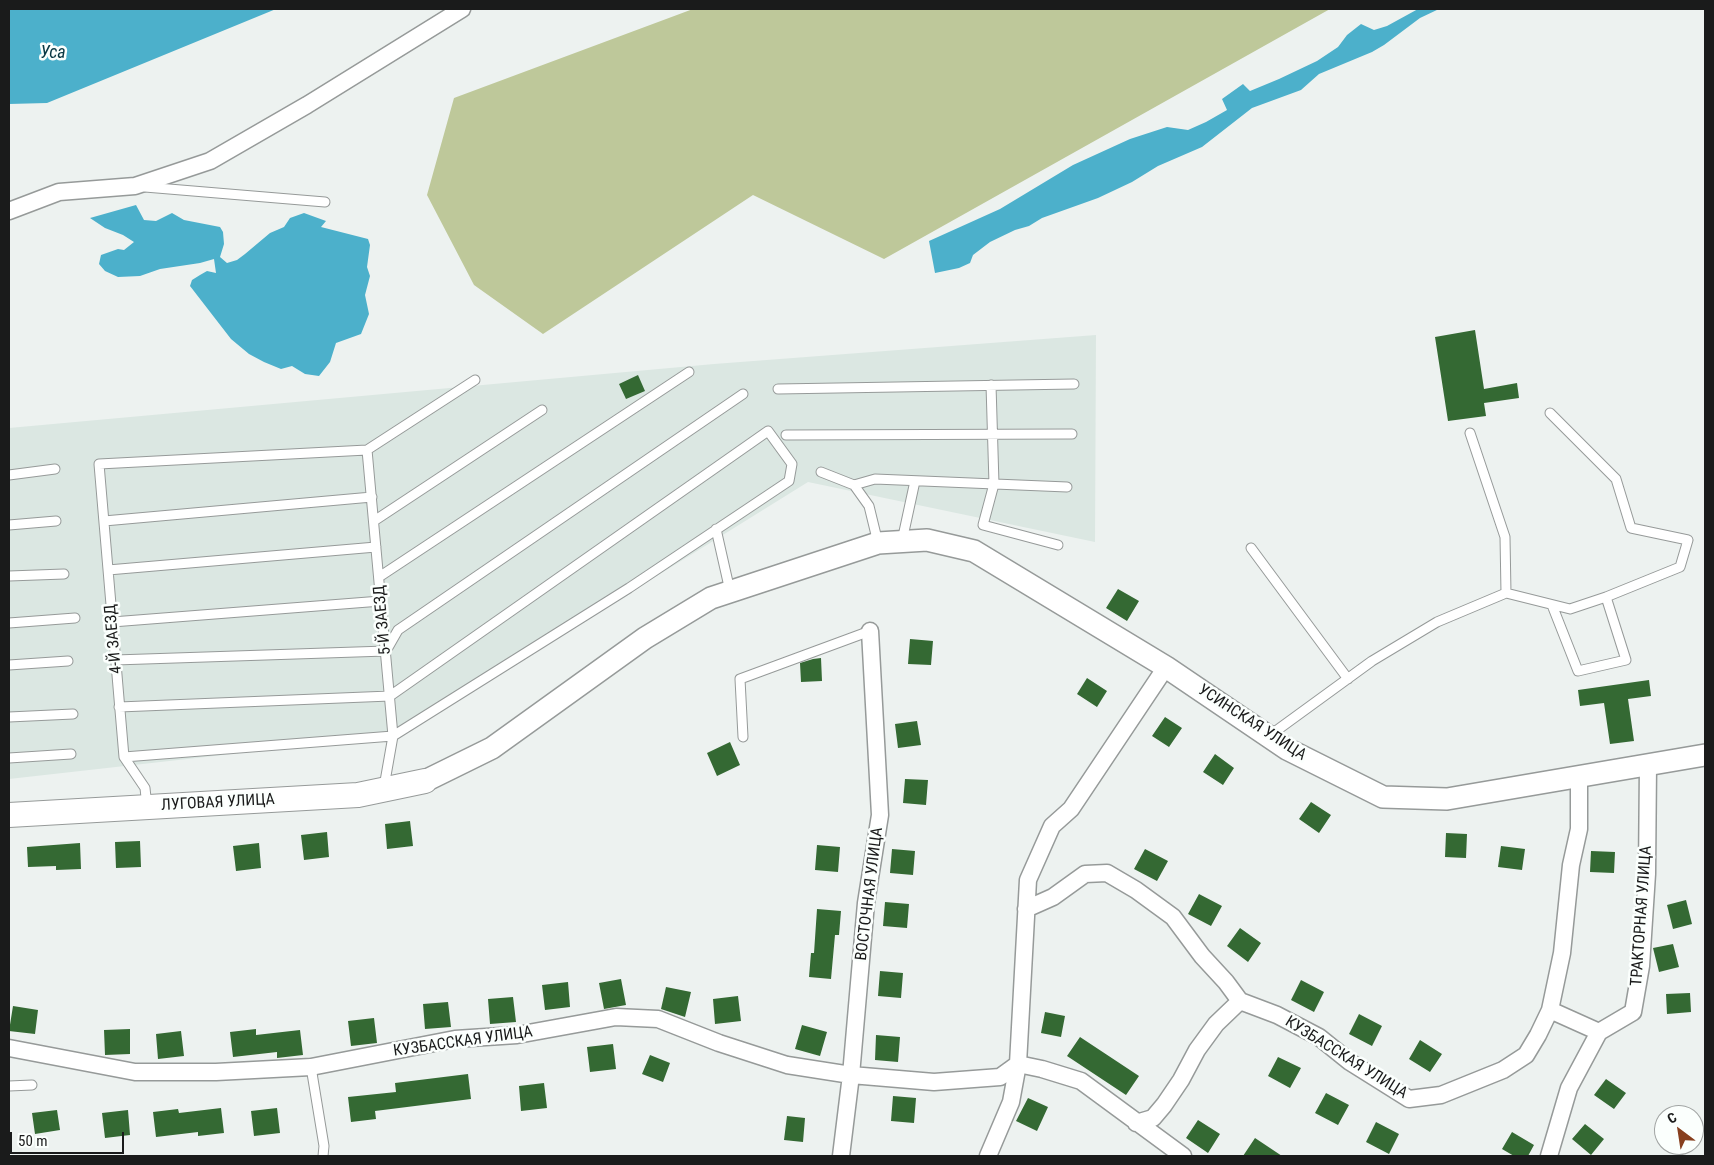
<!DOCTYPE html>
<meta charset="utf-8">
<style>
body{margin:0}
#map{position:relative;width:1714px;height:1165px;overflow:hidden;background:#edf2f0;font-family:"Roboto Condensed",sans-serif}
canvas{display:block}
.frame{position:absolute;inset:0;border:10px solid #1a1b1b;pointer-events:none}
.north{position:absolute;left:1654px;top:1105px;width:50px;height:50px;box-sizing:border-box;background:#fbfffd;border:1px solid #a1a4a3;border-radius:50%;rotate:329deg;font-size:14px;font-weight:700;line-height:20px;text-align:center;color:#1a1b1b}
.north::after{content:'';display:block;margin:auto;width:18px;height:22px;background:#873f1e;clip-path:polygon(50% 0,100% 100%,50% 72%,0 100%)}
.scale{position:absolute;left:10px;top:1132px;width:114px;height:22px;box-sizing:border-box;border:2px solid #1a1b1b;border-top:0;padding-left:6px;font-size:15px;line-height:18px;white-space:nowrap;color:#1a1b1b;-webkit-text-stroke:4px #fbfffd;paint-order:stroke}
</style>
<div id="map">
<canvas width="1714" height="1165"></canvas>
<div class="frame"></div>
<div class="north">С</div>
<div class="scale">50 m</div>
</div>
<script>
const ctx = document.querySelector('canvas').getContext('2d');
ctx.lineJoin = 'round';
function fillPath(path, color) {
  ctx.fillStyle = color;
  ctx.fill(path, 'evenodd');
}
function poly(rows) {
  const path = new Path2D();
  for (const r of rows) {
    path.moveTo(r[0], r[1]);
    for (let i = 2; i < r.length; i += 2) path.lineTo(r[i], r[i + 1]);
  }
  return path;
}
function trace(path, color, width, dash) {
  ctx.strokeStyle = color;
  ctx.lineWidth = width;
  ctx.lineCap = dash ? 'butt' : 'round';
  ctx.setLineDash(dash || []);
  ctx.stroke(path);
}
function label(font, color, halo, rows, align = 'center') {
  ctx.font = font + ' "Roboto Condensed",sans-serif';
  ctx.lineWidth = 5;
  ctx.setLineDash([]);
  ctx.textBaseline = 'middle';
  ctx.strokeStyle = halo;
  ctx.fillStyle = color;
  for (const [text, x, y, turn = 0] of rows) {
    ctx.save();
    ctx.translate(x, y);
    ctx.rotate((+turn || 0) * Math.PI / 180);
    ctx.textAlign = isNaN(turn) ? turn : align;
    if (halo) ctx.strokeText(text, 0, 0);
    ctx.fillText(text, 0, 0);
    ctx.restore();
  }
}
fillPath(poly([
 [1096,335,1095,542,808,482,401,735,9,779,9,428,714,364]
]), '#dbe7e2');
fillPath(poly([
 [693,9,1330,9,884,259,753,195,543,334,474,285,427,195,454,98]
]), '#bec89a');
fillPath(poly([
 [9,9,276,9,47,103,9,104],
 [1418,9,1439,9,1420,18,1384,45,1372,52,1319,74,1301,90,1252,108,1202,147,1158,166,1132,182,1098,198,1042,218,1029,226,1015,230,990,242,973,255,970,263,959,268,935,273,929,241,1000,209,1073,165,1130,139,1167,127,1188,130,1206,122,1227,110,1222,99,1243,84,1250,91,1279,79,1317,61,1338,47,1347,35,1361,24,1374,30,1387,26],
 [136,205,144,220,156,221,172,213,184,220,220,227,223,232,224,244,220,257,227,263,237,260,245,254,270,233,284,227,290,218,304,213,326,221,321,227,368,239,370,245,367,267,370,276,365,295,369,314,361,334,336,343,330,362,319,376,305,374,292,366,281,369,264,362,249,354,231,339,190,286,192,280,200,275,207,271,216,273,214,259,200,263,160,269,140,276,118,277,105,271,99,264,101,255,118,249,124,250,134,242,123,235,105,228,90,218]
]), '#4cb0cb');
fillPath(poly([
 [1475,330,1484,389,1517,383,1519,398,1484,403,1486,416,1448,421,1435,337],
 [638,375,645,391,626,399,619,384],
 [1118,589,1139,601,1127,621,1106,608],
 [910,639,933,641,931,665,908,664],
 [821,658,822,681,801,682,800,663,813,659],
 [1087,678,1107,691,1097,707,1077,694],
 [1649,680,1651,696,1628,699,1634,741,1610,744,1604,703,1580,706,1578,690],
 [1165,717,1182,728,1169,747,1152,736],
 [917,721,921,745,898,748,895,724],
 [730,742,740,765,717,776,707,753],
 [1215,754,1234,768,1223,785,1203,772],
 [905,779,928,780,926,805,903,803],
 [1311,802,1331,815,1319,833,1299,819],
 [410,821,413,846,387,849,385,824],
 [327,832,329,857,304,860,301,835],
 [1446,833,1467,834,1466,858,1445,857],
 [140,841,141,867,116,868,115,842],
 [80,843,81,869,56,870,56,866,28,867,27,847],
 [259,843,261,868,236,871,233,846],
 [817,845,840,847,838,872,815,870],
 [1501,846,1525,849,1522,870,1498,867],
 [892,849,915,851,913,875,890,873],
 [1145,849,1168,861,1157,881,1134,869],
 [1591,851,1615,852,1614,873,1590,872],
 [1199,894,1222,906,1211,926,1188,914],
 [1686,900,1692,924,1673,929,1667,905],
 [885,902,909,904,907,928,883,926],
 [817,909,841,911,839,935,835,935,831,979,809,977,811,953,814,953],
 [1240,928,1261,943,1248,962,1227,946],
 [1673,944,1679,967,1659,972,1653,948],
 [880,971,903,973,901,998,878,996],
 [621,979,626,1005,604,1009,599,983],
 [1301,980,1324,992,1314,1012,1291,1000],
 [568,982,570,1007,545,1010,542,985],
 [666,987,691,992,685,1017,661,1009],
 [1690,993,1691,1012,1667,1014,1666,994],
 [738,996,741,1021,715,1024,713,999],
 [513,997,516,1022,490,1024,488,999],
 [448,1002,451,1027,425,1029,423,1004],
 [13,1006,38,1010,35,1034,9,1031],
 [1045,1012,1065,1016,1061,1037,1041,1033],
 [1359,1014,1382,1026,1372,1046,1349,1034],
 [374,1018,377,1043,351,1046,348,1021],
 [802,1025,827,1032,820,1056,795,1049],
 [130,1029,130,1054,105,1055,104,1030],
 [256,1029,256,1035,300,1030,303,1055,277,1058,277,1052,233,1057,230,1032],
 [181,1031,184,1056,158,1059,156,1034],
 [876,1035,900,1037,898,1062,875,1060],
 [1080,1037,1139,1076,1126,1095,1067,1056],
 [1420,1040,1442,1054,1430,1072,1409,1059],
 [613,1044,616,1069,590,1072,587,1047],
 [650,1055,670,1063,663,1082,642,1074],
 [1278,1057,1301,1068,1290,1088,1268,1076],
 [468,1074,471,1099,375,1111,376,1119,351,1122,348,1097,396,1092,395,1083],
 [1606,1079,1626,1093,1614,1109,1594,1095],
 [544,1083,547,1108,521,1111,519,1086],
 [1326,1093,1349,1105,1338,1125,1315,1113],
 [893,1096,916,1098,914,1123,891,1121],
 [1028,1098,1048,1107,1037,1131,1016,1121],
 [221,1108,224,1133,198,1136,198,1132,156,1137,153,1112,178,1109,179,1113],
 [277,1108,280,1133,254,1136,251,1111],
 [57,1110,60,1130,35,1134,32,1113],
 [128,1110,130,1135,105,1138,102,1113],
 [787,1116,805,1118,803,1142,784,1140],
 [1198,1120,1220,1134,1208,1153,1186,1138],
 [1376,1122,1399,1134,1389,1154,1366,1142],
 [1585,1124,1604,1139,1591,1155,1572,1139],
 [1512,1132,1534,1145,1528,1156,1514,1156,1502,1149],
 [1255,1138,1282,1156,1243,1156]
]), '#346933');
const service = poly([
 [145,187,325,202],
 [991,385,994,484,983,525,1058,545],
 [778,389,1074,384],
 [1470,433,1505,537,1506,593],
 [786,435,1072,434],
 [367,450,393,736,384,787],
 [821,472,854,485,869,506,878,543],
 [9,475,55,469],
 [854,485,875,479,1067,487],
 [104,521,372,497],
 [374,521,542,410],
 [9,525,56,521],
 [716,529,730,591],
 [902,541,915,481],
 [1251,548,1348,679],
 [108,570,376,547],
 [9,576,64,574],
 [379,577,689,372],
 [1552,605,1578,671,1626,660,1606,597],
 [112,622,381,601],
 [9,623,75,618],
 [115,660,386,651,398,630,743,394],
 [9,665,68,661],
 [119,707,390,696,768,431,792,464,789,481,629,588,393,736,124,757],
 [9,717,73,714],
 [1269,736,1372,661,1437,622,1506,593,1570,609,1606,597,1680,567,1688,540,1631,528,1616,479,1550,413],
 [743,737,740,679,870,631],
 [9,758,71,754],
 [147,807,145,788,124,757,99,464,367,450,475,380],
 [311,1067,324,1146,323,1156],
 [9,1086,32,1085]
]);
const minor = poly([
 [9,211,59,192,135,186,210,161,307,105,462,9],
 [1026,909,1053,897,1085,874,1107,873,1136,890,1173,917,1202,956,1226,982,1240,1001,1277,1015,1319,1037,1350,1062,1409,1099,1441,1095,1503,1070,1526,1055,1538,1035,1550,1010,1562,953,1571,865,1579,829,1579,777],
 [1550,1010,1599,1032],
 [9,1048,135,1072,216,1072,311,1067,455,1039,517,1035,616,1017,658,1019,719,1043,787,1065,851,1075,934,1082,1000,1077,1018,1064],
 [1018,1064,1042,1069,1081,1081,1183,1156],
 [1136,1123,1153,1118,1164,1105,1181,1080,1197,1050,1216,1024,1240,1001],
 [841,1156,851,1075,866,903,880,815,870,631],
 [988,1156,1011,1102,1018,1064,1028,880,1052,826,1071,809,1166,667],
 [1549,1156,1569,1088,1599,1032,1633,1012,1641,966,1647,874,1648,765]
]);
const tertiary = poly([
 [425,781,492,748,645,638,711,598,878,543,927,540,974,551,1166,667,1287,749,1383,797,1447,799,1705,755]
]);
const secondary = poly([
 [9,815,358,795,425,781]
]);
trace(service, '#969a99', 11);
trace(minor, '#969a99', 19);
trace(tertiary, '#969a99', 24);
trace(secondary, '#969a99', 26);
trace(service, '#fff', 9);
trace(minor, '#fff', 16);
trace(tertiary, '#fff', 21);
trace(secondary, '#fff', 24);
label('16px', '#1a1b1b', '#fbfffd', [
 ["5-Й ЗАЕЗД",383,620,-95],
 ["4-Й ЗАЕЗД",114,639,-95],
 ["УСИНСКАЯ УЛИЦА",1252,723,33],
 ["ЛУГОВАЯ УЛИЦА",218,803,-3],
 ["ВОСТОЧНАЯ УЛИЦА",870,894,-83],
 ["ТРАКТОРНАЯ УЛИЦА",1642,916,-86],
 ["КУЗБАССКАЯ УЛИЦА",463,1042,-8],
 ["КУЗБАССКАЯ УЛИЦА",1346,1058,32]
]);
label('italic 18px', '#093844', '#fbfffd', [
 ["Уса",53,53]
]);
</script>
